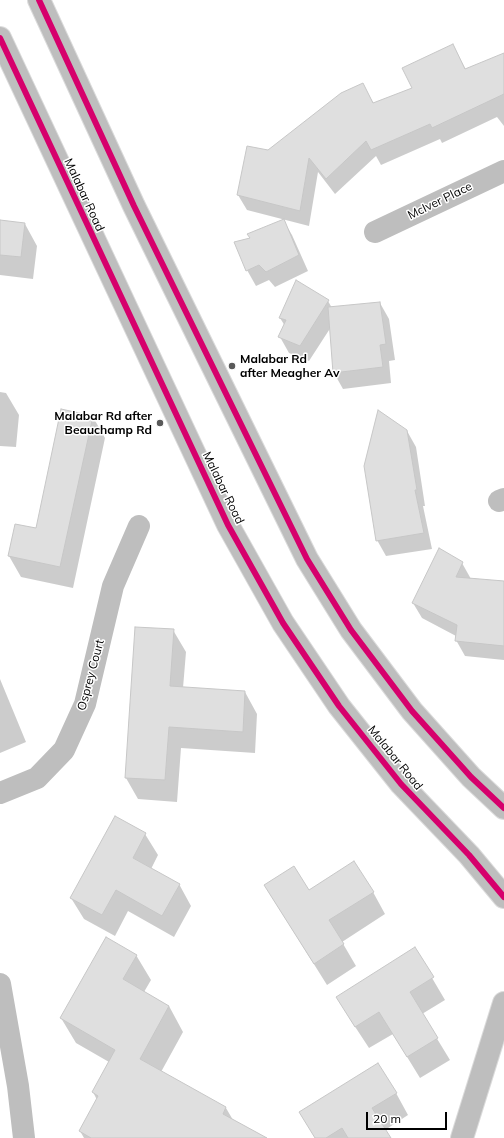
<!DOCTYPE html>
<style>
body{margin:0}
#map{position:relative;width:504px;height:1138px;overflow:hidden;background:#fff;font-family:Mulish,sans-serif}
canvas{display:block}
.scale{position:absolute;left:366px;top:1112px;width:81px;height:18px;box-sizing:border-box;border:2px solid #000;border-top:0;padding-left:5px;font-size:12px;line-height:14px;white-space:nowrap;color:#000;-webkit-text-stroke:3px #fff;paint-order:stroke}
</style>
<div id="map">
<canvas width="504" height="1138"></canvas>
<div class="scale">20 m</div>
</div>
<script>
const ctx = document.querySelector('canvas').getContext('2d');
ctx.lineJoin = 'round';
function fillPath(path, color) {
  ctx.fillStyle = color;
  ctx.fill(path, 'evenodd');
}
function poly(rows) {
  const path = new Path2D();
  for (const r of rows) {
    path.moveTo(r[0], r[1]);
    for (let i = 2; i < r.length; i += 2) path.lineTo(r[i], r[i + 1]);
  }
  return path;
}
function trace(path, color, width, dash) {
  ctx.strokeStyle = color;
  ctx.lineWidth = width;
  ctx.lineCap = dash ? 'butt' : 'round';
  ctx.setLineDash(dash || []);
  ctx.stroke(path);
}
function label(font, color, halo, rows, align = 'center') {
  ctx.font = font + ' Mulish,sans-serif';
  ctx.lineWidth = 3;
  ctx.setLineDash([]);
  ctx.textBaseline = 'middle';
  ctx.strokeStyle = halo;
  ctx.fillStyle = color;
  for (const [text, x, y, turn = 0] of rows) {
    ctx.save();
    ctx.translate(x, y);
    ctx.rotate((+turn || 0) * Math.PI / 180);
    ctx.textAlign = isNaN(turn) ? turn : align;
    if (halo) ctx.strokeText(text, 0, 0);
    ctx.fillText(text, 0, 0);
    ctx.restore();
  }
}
fillPath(poly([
 [453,45,466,70,504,55,504,126,497,117,442,143,440,139,381,165,376,156,335,194,318,172,309,226,247,210,238,195,269,151,363,85,374,104,413,88],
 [283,220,292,235,308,271,275,287,269,280,256,286,247,270,251,239],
 [0,221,25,224,37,246,33,279,0,275],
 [297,281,328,301,332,308,380,303,389,319,395,360,389,361,391,383,343,389,334,373,331,327,309,361,289,353,280,337,285,326,280,318],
 [0,392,6,393,19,415,16,447,0,446],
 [93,417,105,438,73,588,21,577,9,556,36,529],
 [407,431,416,447,425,506,423,506,432,549,386,556,377,540],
 [462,563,471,579,504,582,504,660,465,656,456,640,456,636,422,618,413,603],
 [173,630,186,652,183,688,245,692,257,714,255,753,181,748,177,802,138,799,126,778],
 [0,679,26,742,0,753],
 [145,834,158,855,151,869,179,884,191,906,174,937,128,911,115,936,84,919,71,898],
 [265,886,308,891,373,892,385,914,342,942,356,966,327,985],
 [415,949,445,1000,422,1014,450,1060,420,1078,393,1034,369,1048,350,1019],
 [136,955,151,980,144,992,169,1006,183,1032,161,1072,226,1108,233,1120,253,1138,84,1138,80,1131,97,1100,93,1092,109,1062,76,1043,61,1018],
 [396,1093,408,1115,385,1130,390,1138,315,1138]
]), '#0003');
const building = poly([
 [453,44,465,69,504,53,504,94,432,128,430,124,371,150,366,141,326,179,309,158,300,211,237,195,247,146,268,150,341,93,363,83,373,103,412,88,402,68,453,44],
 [284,219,299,255,266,272,259,265,246,271,234,242,250,238,247,234,284,219],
 [0,220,25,223,21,257,0,255,0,220],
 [296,280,329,300,300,346,278,337,286,320,279,318,296,280],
 [380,302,386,344,380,345,383,367,333,373,328,307,380,302],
 [61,409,93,416,60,567,8,556,15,524,36,528,61,409],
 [378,410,407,430,417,490,415,490,424,533,376,541,364,466,378,410],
 [439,548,463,562,456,577,504,581,504,646,455,641,457,625,412,603,439,548],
 [135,627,174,629,170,686,245,691,243,732,169,727,165,780,125,778,135,627],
 [115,816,146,833,133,858,180,884,162,916,116,890,102,915,70,898,115,816],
 [354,861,374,892,329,920,344,944,314,964,264,885,294,866,309,890,354,861],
 [106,937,137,955,123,979,169,1006,140,1059,226,1107,223,1114,267,1138,91,1138,79,1131,98,1096,92,1092,115,1050,60,1018,106,937],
 [415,947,434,977,410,992,438,1038,407,1057,379,1012,355,1027,336,997,415,947],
 [378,1063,397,1093,372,1108,391,1138,348,1138,342,1128,326,1138,315,1138,299,1112,378,1063]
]);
fillPath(building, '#dfdfdf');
trace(building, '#c7c7c7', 1);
const major = poly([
 [39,0,134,206,307,559,351,630,412,711,471,777,504,808],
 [0,38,228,525,283,623,339,706,401,784,469,855,504,897],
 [462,1138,504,1003]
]);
trace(major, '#dbdbdb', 24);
trace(poly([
 [375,232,504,171],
 [499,501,504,499],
 [0,793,37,778,64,750,85,704,113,586,139,526],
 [0,984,18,1086,24,1138]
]), '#bebebe', 22);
trace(major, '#bebebe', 22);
trace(poly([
 [39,0,134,206,307,559,351,630,412,711,471,777,504,808],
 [0,38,228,525,283,623,339,706,401,784,469,855,504,897]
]), '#d6006c', 6);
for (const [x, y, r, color] of [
 [232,366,4,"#595959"],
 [160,423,4,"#595959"]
]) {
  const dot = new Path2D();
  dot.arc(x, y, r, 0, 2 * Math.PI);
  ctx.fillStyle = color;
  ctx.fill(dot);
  trace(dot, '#fff', 1.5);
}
label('12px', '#000', '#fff', [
 ["Malabar Road",84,195,65],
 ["McIver Place",440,201,-26],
 ["Malabar Road",223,488,64],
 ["Osprey Court",91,675,-75],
 ["Malabar Road",395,758,51]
]);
label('bold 12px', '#000', '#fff', [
 ["Malabar Rd",240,359],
 ["after Meagher Av",240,373],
 ["Malabar Rd after",152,416,"right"],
 ["Beauchamp Rd",152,430,"right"]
], 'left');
</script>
